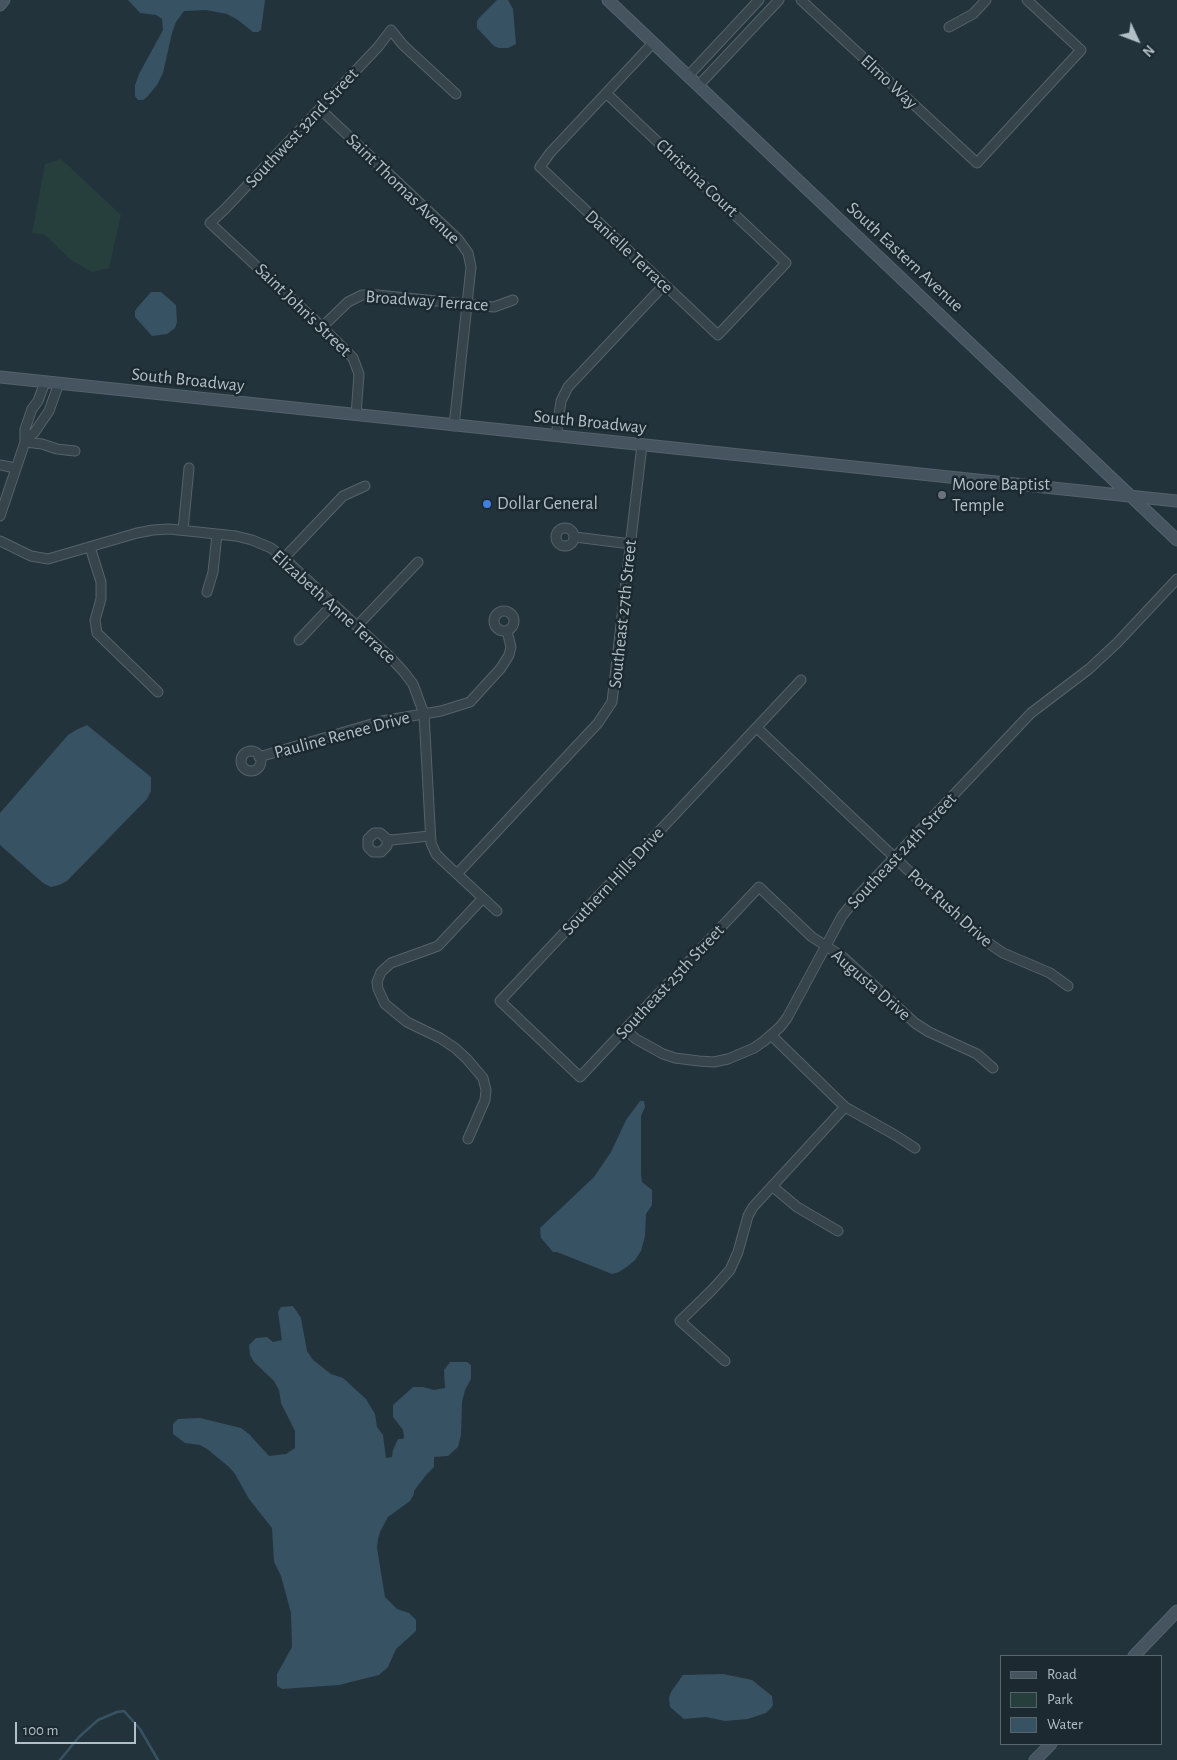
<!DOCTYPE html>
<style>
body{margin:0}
#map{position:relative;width:1177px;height:1760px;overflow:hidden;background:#23333c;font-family:"Alegreya Sans",sans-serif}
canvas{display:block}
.legend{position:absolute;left:1000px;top:1655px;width:162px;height:90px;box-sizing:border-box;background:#1c2931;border:1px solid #58656d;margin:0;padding:6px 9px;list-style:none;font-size:15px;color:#b2bfc7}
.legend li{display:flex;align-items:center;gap:10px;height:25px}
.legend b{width:25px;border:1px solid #58656d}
.north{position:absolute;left:1112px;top:15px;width:50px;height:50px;-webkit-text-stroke:4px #1c2931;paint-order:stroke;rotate:133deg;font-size:14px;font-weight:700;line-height:20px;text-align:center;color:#b2bfc7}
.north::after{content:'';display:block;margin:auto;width:18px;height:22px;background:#b2bfc7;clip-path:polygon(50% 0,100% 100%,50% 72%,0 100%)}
.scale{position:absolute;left:15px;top:1722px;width:121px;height:22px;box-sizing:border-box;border:2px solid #b2bfc7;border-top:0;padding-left:6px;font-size:15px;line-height:18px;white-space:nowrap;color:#b2bfc7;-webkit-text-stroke:4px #1c2931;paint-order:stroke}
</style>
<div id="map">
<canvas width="1177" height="1760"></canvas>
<ul class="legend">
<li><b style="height:6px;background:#45545f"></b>Road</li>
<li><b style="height:14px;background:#263f3c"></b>Park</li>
<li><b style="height:14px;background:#375262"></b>Water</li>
</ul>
<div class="north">N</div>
<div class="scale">100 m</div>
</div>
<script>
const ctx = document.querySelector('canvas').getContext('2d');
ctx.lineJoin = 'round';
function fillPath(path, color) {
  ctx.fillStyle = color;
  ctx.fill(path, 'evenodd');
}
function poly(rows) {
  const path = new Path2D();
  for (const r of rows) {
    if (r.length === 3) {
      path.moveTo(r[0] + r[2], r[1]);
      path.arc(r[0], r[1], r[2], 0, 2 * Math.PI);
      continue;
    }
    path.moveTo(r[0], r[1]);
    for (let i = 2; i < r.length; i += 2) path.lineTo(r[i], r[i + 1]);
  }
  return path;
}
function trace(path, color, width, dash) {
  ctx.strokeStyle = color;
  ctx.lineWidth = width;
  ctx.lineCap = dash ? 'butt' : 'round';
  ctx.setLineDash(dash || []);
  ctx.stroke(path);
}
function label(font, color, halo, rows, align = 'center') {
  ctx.font = font + ' "Alegreya Sans",sans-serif';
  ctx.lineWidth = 5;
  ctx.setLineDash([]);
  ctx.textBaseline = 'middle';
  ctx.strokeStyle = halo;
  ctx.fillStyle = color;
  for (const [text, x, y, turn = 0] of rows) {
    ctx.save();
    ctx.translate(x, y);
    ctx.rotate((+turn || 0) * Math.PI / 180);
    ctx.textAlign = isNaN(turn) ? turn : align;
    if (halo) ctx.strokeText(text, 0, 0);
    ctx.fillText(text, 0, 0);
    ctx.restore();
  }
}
fillPath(poly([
 [61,159,121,215,109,268,92,272,71,260,45,235,32,233,45,164]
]), '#263f3c');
fillPath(poly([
 [128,0,265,0,261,30,258,32,253,32,238,20,227,14,206,10,184,11,176,22,172,33,163,73,157,85,147,97,143,100,138,100,135,96,135,85,139,74,163,30,162,19,156,15,140,13],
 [497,0,508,0,513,9,516,44,508,48,499,48,494,46,477,28,477,21,479,18],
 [151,292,161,292,176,305,177,322,175,328,167,334,152,336,135,317,135,311,137,308],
 [87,725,151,777,151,791,147,799,67,881,59,885,51,887,43,883,0,845,0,813,68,735,76,730],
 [640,1101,644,1101,645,1107,641,1116,641,1174,642,1182,652,1190,652,1205,646,1214,645,1236,641,1251,635,1260,628,1266,619,1272,612,1274,557,1252,553,1252,541,1238,540,1228,594,1177,611,1152,626,1120],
 [293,1306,301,1318,307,1351,313,1360,331,1374,343,1378,366,1399,375,1414,377,1427,383,1435,386,1458,392,1457,393,1450,398,1439,403,1439,404,1437,403,1430,393,1417,393,1405,413,1387,423,1387,434,1390,445,1388,444,1370,450,1362,467,1362,471,1365,471,1379,465,1390,462,1402,461,1435,458,1447,448,1456,434,1457,434,1467,426,1475,414,1491,414,1494,410,1501,388,1517,380,1532,378,1539,377,1548,385,1597,397,1609,409,1613,416,1620,416,1631,396,1649,388,1667,379,1675,339,1685,282,1689,277,1686,277,1674,292,1647,291,1613,281,1576,274,1562,272,1528,249,1499,235,1474,229,1467,207,1449,200,1445,185,1443,173,1434,173,1424,178,1419,200,1418,241,1428,249,1434,269,1456,286,1454,295,1448,295,1431,281,1403,279,1390,274,1381,254,1362,250,1355,249,1345,256,1338,267,1337,273,1342,282,1340,278,1312,281,1307],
 [723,1674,752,1680,772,1696,773,1705,771,1708,766,1713,748,1719,725,1721,706,1717,684,1719,670,1707,669,1698,671,1692,683,1675]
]), '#375262');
trace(poly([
 [60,1760,79,1737,98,1720,117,1712,124,1711,140,1729,158,1760]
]), '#375262', 2.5);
const street = poly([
 [801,0,977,163,1081,50,1027,0],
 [949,27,973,14,986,0],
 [688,76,759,0],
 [698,86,779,0],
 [607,94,786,263,718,335,540,167,550,153,653,43],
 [320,109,458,239,468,253,471,267,454,426],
 [322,327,348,302,362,295,378,295,494,307,513,300],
 [356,415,359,374,353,358,322,327,210,223,225,209,378,47,391,30,403,45,456,94],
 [556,436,561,401,568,387,664,285],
 [26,438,34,433,49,411,59,383],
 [25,442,42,444,57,449,75,451],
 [0,465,15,468],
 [0,516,25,442,25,429,32,409,38,401,45,382],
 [565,537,9],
 [183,530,189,468],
 [575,537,631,544],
 [0,541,31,556,48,559,137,533,153,530,169,529,236,536,252,540,271,548,284,558,390,657,403,671,413,684,424,714,431,843,436,854,443,861,497,911],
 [90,547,101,582,101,599,95,620,97,633,158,692],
 [284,558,343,496,365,486],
 [207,592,213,572,217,534],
 [504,621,10],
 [357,626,418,562],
 [299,640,333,604],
 [801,680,500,1001,580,1077,759,887,812,937,843,957,915,1023,929,1032,977,1054,993,1068],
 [757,728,977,935,1003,953,1050,973,1068,986],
 [251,761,10],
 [259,757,382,721,441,711,470,702,501,668,509,655,511,647,507,631],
 [387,839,387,846,381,852,373,852,368,847,368,839,374,833,380,833,387,839,392,840,429,836],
 [457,874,598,723,612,702,642,445],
 [626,1030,636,1039,663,1054,675,1058,699,1061,714,1062,728,1059,754,1048,764,1041,780,1027,787,1018,842,916,858,896,1031,713,1089,669,1117,643,1177,579],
 [771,1035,845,1107,895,1135,915,1148],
 [468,1139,485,1100,486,1090,483,1078,467,1059,455,1048,440,1038,407,1022,385,1004,378,989,377,982,381,972,391,963,438,946,483,898],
 [772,1186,797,1207,838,1231],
 [725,1361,680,1321,712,1290,730,1270,738,1252,748,1216,753,1207,845,1107]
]);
const secondary = poly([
 [608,0,1177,540],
 [0,5,4,0],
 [0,377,1177,501],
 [1134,1656,1177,1611],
 [1035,1760,1051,1744]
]);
trace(street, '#55626a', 11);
trace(secondary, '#55626a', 13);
trace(street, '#37444c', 9);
trace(secondary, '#45545f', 11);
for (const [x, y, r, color] of [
 [942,495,5,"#6b7280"],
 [487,504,5,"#3f7fe0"]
]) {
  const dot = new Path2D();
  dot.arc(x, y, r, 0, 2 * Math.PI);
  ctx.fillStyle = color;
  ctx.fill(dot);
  trace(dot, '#1c2931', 2);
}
label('18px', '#b2bfc7', '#1c2931', [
 ["Elmo Way",889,82,43],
 ["Southwest 32nd Street",302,128,-47],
 ["Christina Court",697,178,43],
 ["Saint Thomas Avenue",403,189,44],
 ["Danielle Terrace",629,252,43],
 ["South Eastern Avenue",905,257,43],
 ["Broadway Terrace",427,301,4],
 ["Saint John's Street",303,310,44],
 ["South Broadway",188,380,6],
 ["South Broadway",590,422,6],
 ["Elizabeth Anne Terrace",334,607,42],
 ["Southeast 27th Street",623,614,-84],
 ["Pauline Renee Drive",342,735,-15],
 ["Southeast 24th Street",902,851,-47],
 ["Southern Hills Drive",613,881,-47],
 ["Port Rush Drive",950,908,42],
 ["Southeast 25th Street",670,982,-47],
 ["Augusta Drive",871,985,41]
]);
label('18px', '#b2bfc7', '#1c2931', [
 ["Moore Baptist",952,485],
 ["Temple",952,506],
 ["Dollar General",497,504]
], 'left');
</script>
